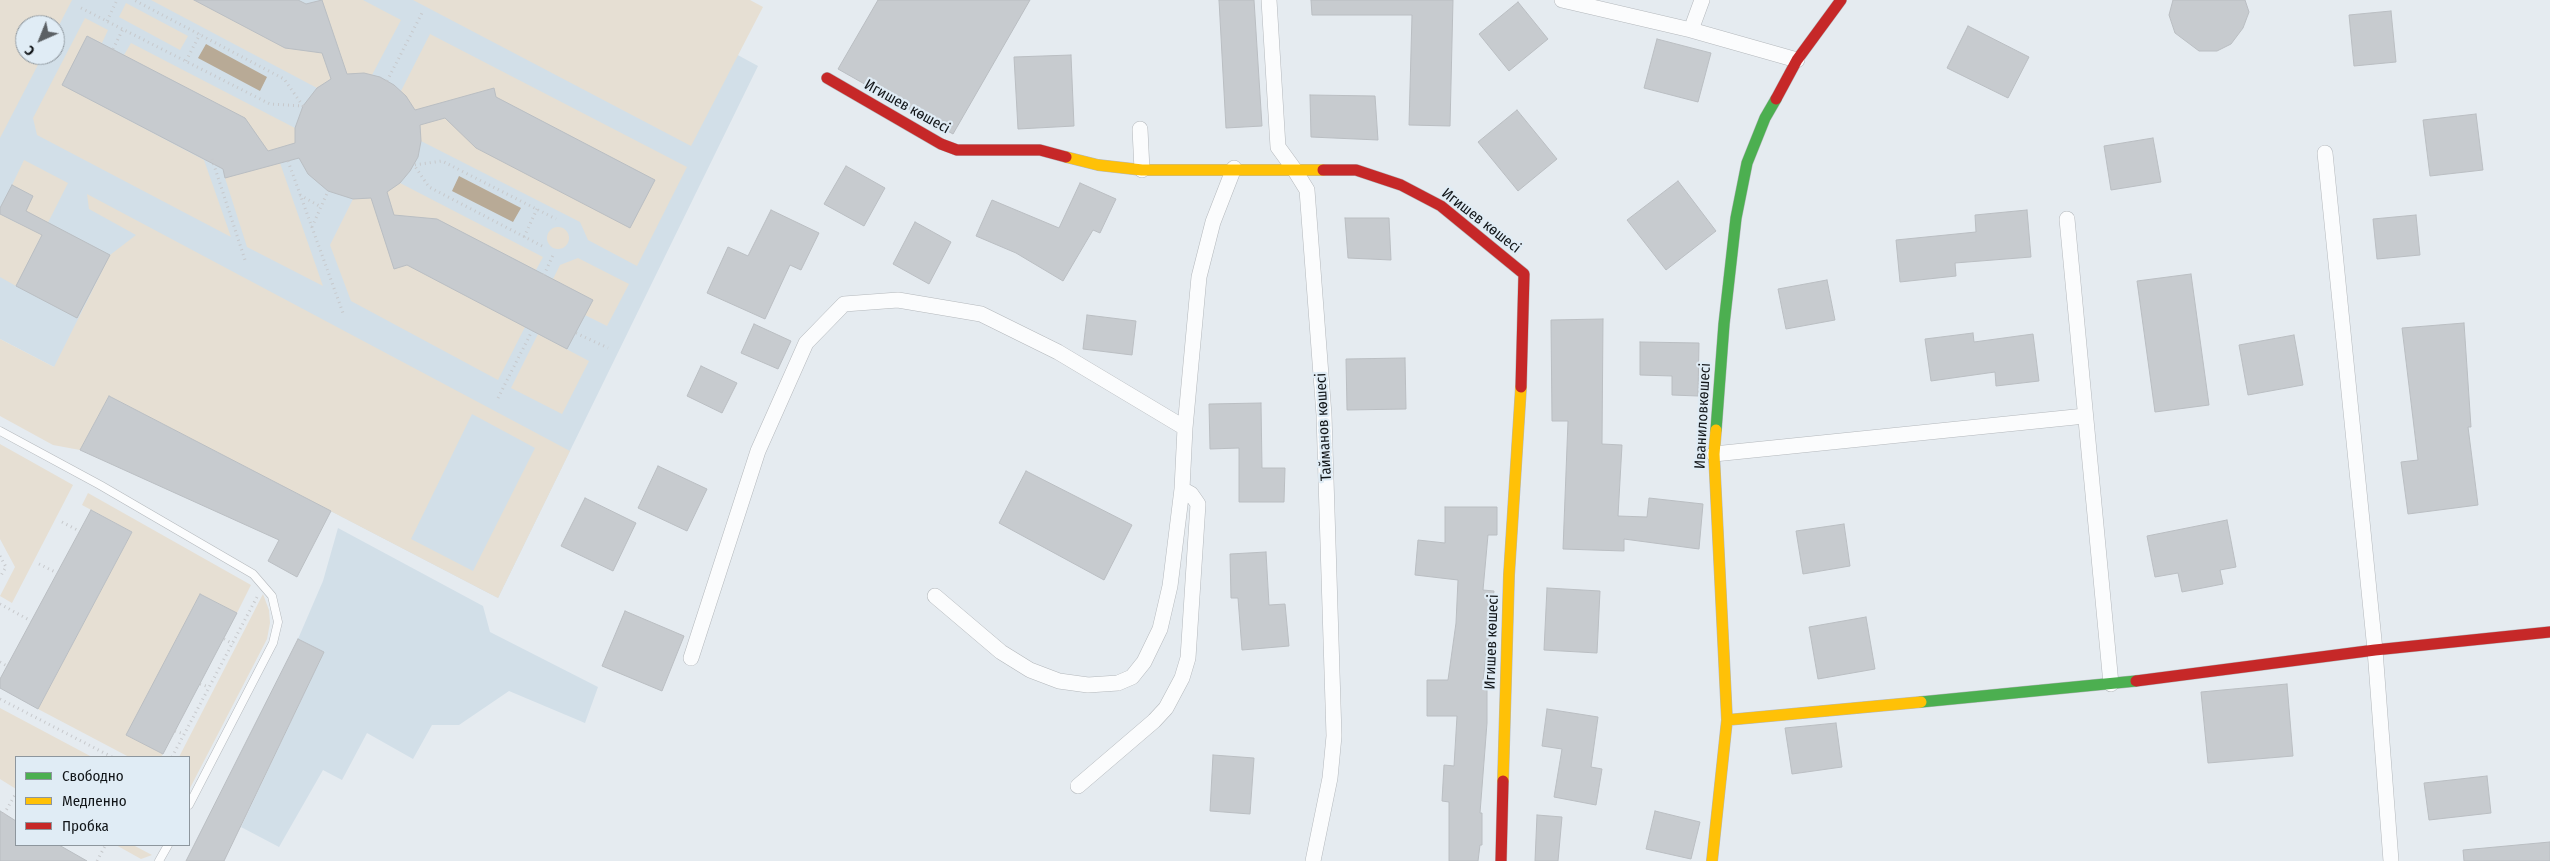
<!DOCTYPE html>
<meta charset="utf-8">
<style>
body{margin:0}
#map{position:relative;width:2550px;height:861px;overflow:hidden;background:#e5ebf0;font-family:"Fira Sans Condensed",sans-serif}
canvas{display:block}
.legend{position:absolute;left:15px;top:756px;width:175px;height:90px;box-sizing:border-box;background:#e0ecf5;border:1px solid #8d969d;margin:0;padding:6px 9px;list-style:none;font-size:15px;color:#111518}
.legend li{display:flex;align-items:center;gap:10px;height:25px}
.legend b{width:25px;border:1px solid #8d969d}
.north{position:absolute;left:15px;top:15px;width:50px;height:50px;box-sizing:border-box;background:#e0ecf5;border:1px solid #8d969d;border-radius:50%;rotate:224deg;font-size:14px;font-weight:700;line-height:20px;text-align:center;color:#111518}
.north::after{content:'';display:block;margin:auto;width:18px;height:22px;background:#5b6064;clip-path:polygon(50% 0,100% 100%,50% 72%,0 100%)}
</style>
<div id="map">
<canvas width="2550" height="861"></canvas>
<ul class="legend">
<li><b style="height:6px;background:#4caf50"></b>Свободно</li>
<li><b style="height:6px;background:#ffc107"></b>Медленно</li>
<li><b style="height:6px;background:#c62828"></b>Пробка</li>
</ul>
<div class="north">С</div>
</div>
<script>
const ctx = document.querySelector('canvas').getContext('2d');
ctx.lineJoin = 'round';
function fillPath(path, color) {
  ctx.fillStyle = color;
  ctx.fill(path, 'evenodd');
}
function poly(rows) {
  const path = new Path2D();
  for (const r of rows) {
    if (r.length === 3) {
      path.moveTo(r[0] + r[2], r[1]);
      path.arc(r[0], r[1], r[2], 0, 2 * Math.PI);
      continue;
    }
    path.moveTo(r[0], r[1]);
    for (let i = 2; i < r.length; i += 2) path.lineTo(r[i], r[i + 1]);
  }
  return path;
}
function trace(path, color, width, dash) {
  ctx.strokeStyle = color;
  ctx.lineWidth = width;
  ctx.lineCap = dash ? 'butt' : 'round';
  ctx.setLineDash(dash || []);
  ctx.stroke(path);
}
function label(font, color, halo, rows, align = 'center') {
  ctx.font = font + ' "Fira Sans Condensed",sans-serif';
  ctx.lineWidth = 4.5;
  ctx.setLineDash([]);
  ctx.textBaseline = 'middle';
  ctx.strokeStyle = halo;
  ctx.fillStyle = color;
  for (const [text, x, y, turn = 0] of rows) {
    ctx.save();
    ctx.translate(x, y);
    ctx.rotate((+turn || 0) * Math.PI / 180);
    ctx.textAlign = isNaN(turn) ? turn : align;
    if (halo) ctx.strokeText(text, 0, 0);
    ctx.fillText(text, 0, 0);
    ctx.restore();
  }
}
fillPath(poly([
 [0,0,636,0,758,66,498,598,0,339],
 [25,25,55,25,55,55,25,55],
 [338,528,483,606,490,632,598,687,585,723,509,691,459,725,432,725,413,759,367,733,342,780,323,770,279,847,241,827,324,652,298,639,323,581]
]), '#d2dfe8');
fillPath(poly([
 [0,0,72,0,55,33,55,25,25,25,25,55,43,55,0,138],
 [151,0,194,0,285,48,322,53,331,79,317,88],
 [322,0,363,0,401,20,372,75,347,74],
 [413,0,750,0,763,7,691,146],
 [126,3,188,36,180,50,119,17],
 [85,18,108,30,102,43,87,36,62,85,204,160,231,237,37,135,33,118],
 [430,34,687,167,637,266,588,240,580,222,421,141,420,125,445,118,630,228,655,180,496,97,493,89,415,110,401,91],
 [131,43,295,128,295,143,268,151,245,118,124,55],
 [24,160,68,183,16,286,0,277,0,214,19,224,33,196,12,185],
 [280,163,323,286,247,247,225,178],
 [400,183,543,257,536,270,437,219,394,215,387,192],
 [87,194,570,451,498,598,109,396,80,450,53,445,0,416,0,339,54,367,110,255,136,235,89,209],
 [472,414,535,448,473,571,411,539],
 [371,198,394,269,407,265,525,327,498,380,351,301,330,245,353,199],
 [558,238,11],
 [578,258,629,284,607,326,585,315,593,300,553,279,560,265],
 [538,334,589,361,562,414,511,388],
 [0,444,73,485,12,603,0,596,15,567,0,539],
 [88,493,251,585,237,613,200,594,127,735,163,754,161,757,129,757,38,709,132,532,82,505],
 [263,594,269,610,270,623,267,639,189,790,189,757,179,757],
 [0,708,92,757,16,757,16,789,0,779],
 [116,845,133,845,152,855,141,859]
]), '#e6dfd3');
fillPath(poly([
 [206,44,267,77,260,91,198,58],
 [459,176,521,208,513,222,452,191]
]), '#b8aa96');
const building = poly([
 [194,0,298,0,306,4,322,0,347,74,364,73,380,77,394,85,406,96,415,110,494,88,496,97,655,180,630,228,476,148,445,118,420,125,421,141,418,157,410,171,400,183,387,192,394,215,437,219,593,300,567,349,407,265,394,269,371,198,353,199,328,191,308,174,299,158,225,178,223,169,62,85,87,36,245,118,268,151,295,143,295,128,303,106,317,88,331,79,322,53,285,48,194,0],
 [878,0,1030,0,953,134,838,69,878,0],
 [1219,0,1254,0,1262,126,1226,128,1219,0],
 [1311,0,1453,0,1450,126,1409,125,1412,15,1312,15,1311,0],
 [2173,0,2245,0,2249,12,2243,28,2231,44,2217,51,2199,51,2175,33,2169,15,2173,0],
 [1518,2,1548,39,1509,71,1479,34,1518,2],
 [2391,11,2396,62,2354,66,2349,15,2391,11],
 [1968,26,2029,57,2008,98,1947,68,1968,26],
 [1657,39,1711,53,1698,102,1644,88,1657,39],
 [1071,55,1074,126,1018,129,1014,57,1071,55],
 [1310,95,1375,96,1378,140,1311,137,1310,95],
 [1517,110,1557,159,1518,191,1478,142,1517,110],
 [2476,114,2483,170,2430,176,2423,120,2476,114],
 [2153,138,2161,182,2111,190,2104,146,2153,138],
 [846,166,885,188,864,226,824,204,846,166],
 [1678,181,1716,231,1666,270,1627,220,1678,181],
 [1080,183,1116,199,1100,233,1093,230,1063,281,1016,253,976,236,992,200,1059,228,1080,183],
 [12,185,33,196,26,211,110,255,77,318,16,286,42,235,0,214,0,208,12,185],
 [771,210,819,233,801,270,790,265,765,319,707,293,728,247,748,256,771,210],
 [2027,210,2031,257,1955,263,1956,276,1900,282,1896,240,1976,232,1975,215,2027,210],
 [2416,215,2420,255,2377,259,2373,219,2416,215],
 [1345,218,1389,218,1391,260,1348,258,1345,218],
 [915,222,951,242,929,284,893,264,915,222],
 [2191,274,2209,405,2155,412,2137,281,2191,274],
 [1827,280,1835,320,1786,329,1778,289,1827,280],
 [1087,315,1136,321,1132,355,1083,349,1087,315],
 [1603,319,1602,444,1622,445,1618,516,1647,517,1649,498,1703,504,1699,549,1624,539,1624,551,1563,549,1568,421,1552,421,1551,320,1603,319],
 [2464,323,2471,427,2468,427,2478,505,2408,514,2401,462,2418,460,2402,328,2464,323],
 [754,324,791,341,778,369,741,353,754,324],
 [1973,333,1974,342,2033,334,2039,381,1996,386,1995,372,1931,381,1925,339,1973,333],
 [2294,335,2303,385,2248,395,2239,345,2294,335],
 [1640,342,1699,343,1698,396,1672,395,1672,376,1640,375,1640,342],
 [1405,358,1406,409,1347,410,1346,359,1405,358],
 [701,366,737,383,722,413,687,396,701,366],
 [109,396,331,511,297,577,268,561,279,540,80,450,109,396],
 [1261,403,1262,468,1285,468,1284,502,1239,502,1239,448,1210,449,1209,404,1261,403],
 [658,466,707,489,687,531,638,508,658,466],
 [1026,471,1132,525,1104,580,999,523,1026,471],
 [585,498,636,523,613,571,561,546,585,498],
 [1445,507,1497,507,1497,535,1488,535,1483,590,1494,591,1483,680,1487,680,1487,723,1480,813,1482,813,1482,845,1480,845,1478,861,1449,861,1449,802,1442,801,1444,765,1454,766,1457,716,1427,716,1427,680,1448,680,1456,623,1458,580,1415,575,1418,540,1445,543,1445,507],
 [91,510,132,532,38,709,0,688,0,679,91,510],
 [2227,520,2236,567,2220,570,2223,584,2182,592,2178,573,2155,577,2147,536,2227,520],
 [1844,524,1850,566,1803,574,1796,531,1844,524],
 [1266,552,1269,605,1285,604,1289,646,1242,650,1238,598,1231,598,1230,554,1266,552],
 [1547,588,1600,591,1597,653,1544,650,1547,588],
 [200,594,237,613,163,754,126,735,200,594],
 [625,611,684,636,662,691,602,666,625,611],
 [1866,617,1875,669,1818,679,1809,627,1866,617],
 [298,639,324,652,224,861,186,861,298,639],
 [2287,684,2293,756,2208,763,2201,692,2287,684],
 [1547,709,1598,717,1591,767,1602,769,1596,805,1554,797,1562,749,1542,746,1547,709],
 [1836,723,1842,767,1792,774,1785,728,1836,723],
 [1213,755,1254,758,1250,814,1210,811,1213,755],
 [2487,776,2491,813,2429,820,2424,783,2487,776],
 [0,811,16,821,16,845,59,845,87,861,0,861,0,811],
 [1655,811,1700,822,1691,859,1646,849,1655,811],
 [1537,815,1562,817,1558,861,1535,861,1537,815],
 [2550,842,2550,861,2464,861,2463,850,2550,842]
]);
fillPath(building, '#c7cbcf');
trace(building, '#babec2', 1);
const lane = poly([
 [0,431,100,485,253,574,272,596,278,622,273,643,189,805],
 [159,861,168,845]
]);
const street = poly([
 [1269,0,1278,147,1294,169,1307,190,1324,415,1334,736,1330,778,1313,861],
 [1562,0,1691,30,1797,60],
 [1691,30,1702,0],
 [1140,129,1142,170],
 [2325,153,2375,650,2391,861],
 [2067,219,2111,684],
 [1714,454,2085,416],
 [935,596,1001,652,1030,670,1059,681,1088,685,1118,683,1132,677,1144,662,1160,629,1170,586,1182,489,1185,428,1199,277,1213,222,1234,168],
 [691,658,758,451,806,343,844,304,898,300,981,314,1058,352,1185,428],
 [1078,786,1154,721,1166,708,1182,678,1188,658,1198,504,1191,494,1182,489]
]);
const fast = poly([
 [1716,430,1724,324,1736,218,1747,163,1765,118,1776,99],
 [1921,702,2136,681]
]);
const slow = poly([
 [1066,157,1098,165,1142,170,1323,170],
 [1727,720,1921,702],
 [1503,781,1509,575,1521,387],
 [1712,861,1727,720,1714,454,1716,430]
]);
const jam = poly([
 [827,78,941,144,957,150,1040,150,1066,157],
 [1776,99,1797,60,1841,0],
 [1323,170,1356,170,1401,185,1441,206,1524,274,1521,387],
 [2136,681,2375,650,2550,632],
 [1501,861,1503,781]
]);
trace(lane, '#b4b8bc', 9);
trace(street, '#b4b8bc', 16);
trace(fast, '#b4b8bc', 12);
trace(slow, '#b4b8bc', 12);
trace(jam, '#b4b8bc', 12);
trace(poly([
 [81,8,270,104,303,106,284,79,134,0],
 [107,21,117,0],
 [113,49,123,29],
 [186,61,200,34],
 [387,81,422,13],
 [212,159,245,260],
 [288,161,343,313],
 [300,195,321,207],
 [312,227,328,191],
 [524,237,537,209],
 [542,246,429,187,414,165,442,161,556,219],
 [544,275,553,255],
 [576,333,608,348],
 [498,398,532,331],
 [62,522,79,531],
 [0,556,6,567,0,577],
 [39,564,57,573],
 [0,604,31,621],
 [224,639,233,644],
 [0,662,7,666],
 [200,684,209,687],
 [0,699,112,757],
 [175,731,184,734],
 [172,757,257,597],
 [4,814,15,795],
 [97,861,105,846]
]), '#c7c9cc', 3, [1, 4]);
trace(lane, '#fbfcfd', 8);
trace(street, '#fbfcfd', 15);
trace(fast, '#4caf50', 11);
trace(slow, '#ffc107', 11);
trace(jam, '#c62828', 11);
label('15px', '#111518', '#e0ecf5', [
 ["Игишев көшесі",907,107,29],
 ["Игишев көшесі",1481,221,38],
 ["Иваниловкөшесі",1703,416,-87],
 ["Тайманов көшесі",1324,427,-93],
 ["Игишев көшесі",1492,642,-88]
]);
</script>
